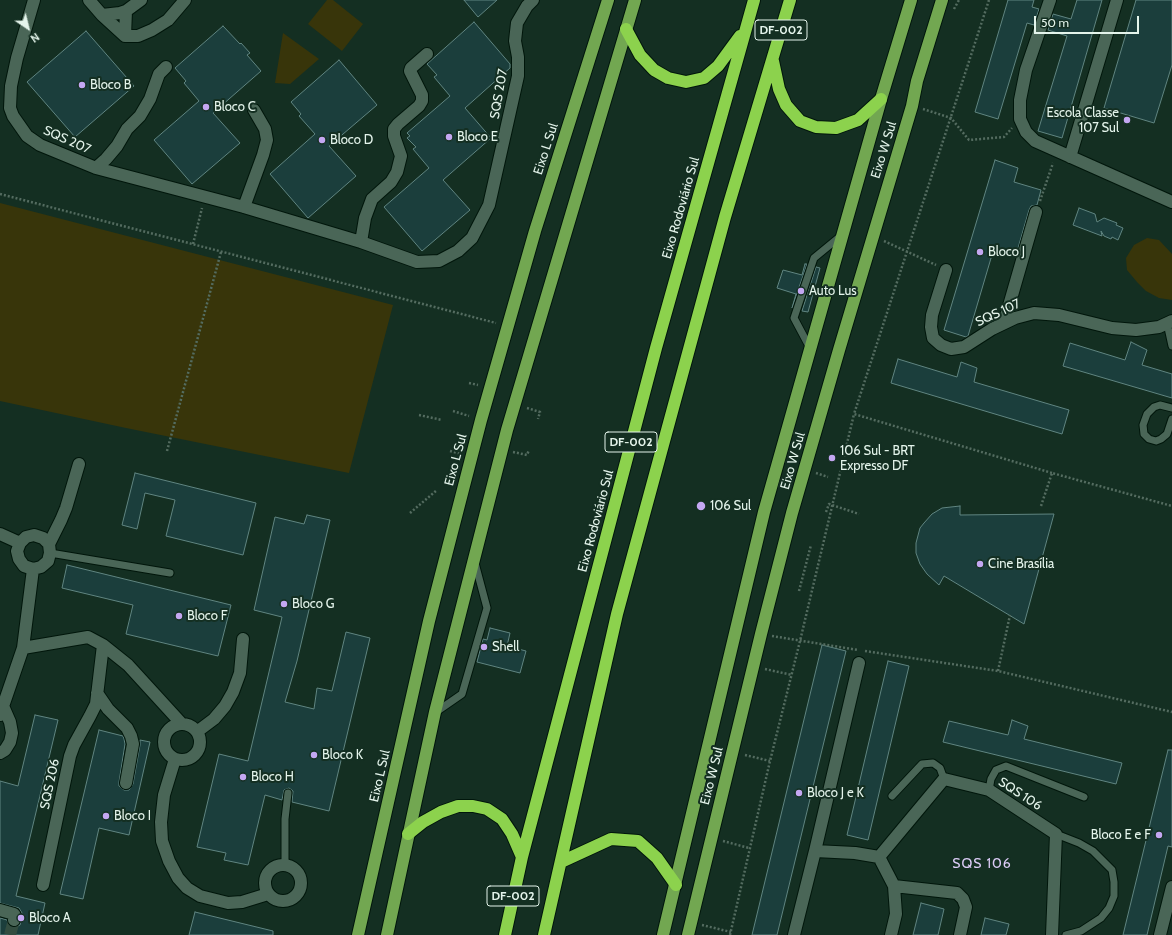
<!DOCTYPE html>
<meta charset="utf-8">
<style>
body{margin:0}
#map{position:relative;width:1172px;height:935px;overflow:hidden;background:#142f22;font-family:Cabin,sans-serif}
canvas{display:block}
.north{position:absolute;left:8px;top:8px;width:40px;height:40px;-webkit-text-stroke:3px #142f22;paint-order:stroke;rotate:145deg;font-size:11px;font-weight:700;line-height:16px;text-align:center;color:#e4f4eb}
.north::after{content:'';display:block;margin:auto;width:14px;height:18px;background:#e4f4eb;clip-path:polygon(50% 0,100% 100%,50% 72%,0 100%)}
.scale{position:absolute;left:1034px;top:16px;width:105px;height:18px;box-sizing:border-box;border:2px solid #e4f4eb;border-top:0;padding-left:5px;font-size:12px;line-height:14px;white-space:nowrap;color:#e4f4eb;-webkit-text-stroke:3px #142f22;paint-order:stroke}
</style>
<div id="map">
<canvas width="1172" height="935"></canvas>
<div class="north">N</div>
<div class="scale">50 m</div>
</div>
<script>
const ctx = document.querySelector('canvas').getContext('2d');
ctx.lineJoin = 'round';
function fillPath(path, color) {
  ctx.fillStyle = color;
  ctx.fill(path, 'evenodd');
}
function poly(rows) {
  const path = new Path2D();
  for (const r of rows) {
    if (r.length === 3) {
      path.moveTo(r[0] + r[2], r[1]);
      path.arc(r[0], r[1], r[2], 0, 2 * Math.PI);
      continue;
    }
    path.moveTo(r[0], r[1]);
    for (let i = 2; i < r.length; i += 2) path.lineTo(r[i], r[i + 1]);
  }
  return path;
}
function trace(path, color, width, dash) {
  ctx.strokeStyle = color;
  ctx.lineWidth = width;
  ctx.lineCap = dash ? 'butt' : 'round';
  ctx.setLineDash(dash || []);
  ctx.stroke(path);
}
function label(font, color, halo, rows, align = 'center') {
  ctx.font = font + ' Cabin,sans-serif';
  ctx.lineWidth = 4;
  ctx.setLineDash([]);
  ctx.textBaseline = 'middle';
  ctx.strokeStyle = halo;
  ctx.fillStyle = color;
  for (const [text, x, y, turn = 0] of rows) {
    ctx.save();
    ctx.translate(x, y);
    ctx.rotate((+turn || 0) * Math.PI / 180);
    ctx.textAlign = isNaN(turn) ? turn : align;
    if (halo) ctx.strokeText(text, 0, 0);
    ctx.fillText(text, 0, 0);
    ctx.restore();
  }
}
fillPath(poly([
 [327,0,333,0,363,24,342,51,308,24],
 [283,33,319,59,290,84,275,83],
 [0,203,393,305,349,473,126,428,0,401],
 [1147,238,1159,240,1172,254,1172,300,1159,298,1146,291,1137,282,1127,270,1126,258,1134,245]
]), '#38350a');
const building = poly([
 [464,0,497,0,478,17,464,0],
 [1008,0,1034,0,1032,7,1039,9,1034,25,1027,23,998,119,975,112,1008,0],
 [1077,0,1102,0,1062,138,1038,131,1067,36,1048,30,1053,14,1071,19,1077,0],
 [1136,0,1172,0,1172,65,1154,123,1104,108,1136,0],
 [474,22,510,64,510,68,465,108,491,138,443,180,470,210,422,251,384,207,429,168,413,149,416,147,407,138,410,136,407,133,450,96,434,77,437,75,427,64,474,22],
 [223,26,240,44,241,43,250,53,247,55,261,71,213,113,240,143,192,184,154,140,199,101,184,83,186,81,175,68,223,26],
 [86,31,134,86,75,137,27,82,86,31],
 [339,60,377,105,329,146,356,176,308,218,270,174,315,134,299,116,301,114,291,102,339,60],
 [995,160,1018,168,1014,182,1041,190,1037,205,1031,206,1029,210,1016,255,994,248,968,336,966,337,944,330,995,160],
 [1079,208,1095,214,1097,222,1104,218,1117,223,1116,225,1123,228,1118,240,1112,237,1111,239,1104,236,1101,231,1102,236,1073,225,1079,208],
 [805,264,807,264,792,308,796,294,777,288,783,270,802,275,805,264],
 [816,267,820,268,808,312,802,311,816,267],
 [1131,342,1147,350,1142,365,1172,374,1172,398,1063,366,1070,343,1125,360,1131,342],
 [898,359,957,377,961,362,977,368,974,382,1069,410,1062,434,891,383,898,359],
 [135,473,256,503,243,555,166,536,175,500,145,493,137,529,122,525,135,473],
 [960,506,960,515,1054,514,1024,624,944,576,939,585,927,574,920,564,916,553,916,543,920,528,924,523,932,514,942,508,960,506],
 [307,515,330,520,297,661,285,702,314,709,317,688,332,691,346,632,370,638,329,811,292,802,293,791,289,788,284,790,282,800,265,795,248,865,224,860,226,853,197,847,219,754,248,761,282,617,254,610,275,517,304,524,307,515],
 [67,565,231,605,218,656,126,634,133,605,62,588,67,565],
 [490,628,510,633,507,646,526,651,520,673,477,662,483,639,487,640,490,628],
 [822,645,846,651,777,935,752,935,822,645],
 [888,661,909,666,868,840,847,835,888,661],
 [35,715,58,720,16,896,45,903,38,935,0,935,0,918,7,920,9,926,16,927,20,925,22,917,22,913,19,908,0,903,0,781,18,786,35,715],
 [1012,720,1028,726,1024,739,1122,763,1116,784,943,742,949,721,1008,735,1012,720],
 [99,730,123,736,124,739,125,744,119,782,119,786,124,790,129,790,133,784,140,745,140,740,150,742,129,835,99,828,83,899,60,894,99,730],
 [1168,750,1172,750,1172,847,1168,846,1147,935,1123,935,1168,750],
 [921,903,944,909,938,935,913,935,921,903],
 [195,912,273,931,273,935,189,935,195,912],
 [985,918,1009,924,1006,935,981,935,985,918]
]);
fillPath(building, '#1b3e3c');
trace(building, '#608581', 1);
trace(poly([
 [10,935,14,920]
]), '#334d40', 12, [12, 6]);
const lane = poly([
 [1167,323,1172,346],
 [810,348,794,318,814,258,842,235],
 [1172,408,1160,405,1154,407,1147,414,1143,425,1144,434,1149,439,1156,441,1161,439,1167,434,1172,419],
 [50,553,170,573],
 [436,712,462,694,487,608,475,563],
 [989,790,991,779,996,770,1006,766,1084,797],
 [892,796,922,764,933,763,940,768,944,779],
 [1056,834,1079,843,1093,851,1112,870,1114,882,1114,896,1109,908,1101,918,1081,931,1066,935],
 [285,865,285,819,288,793]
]);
const street = poly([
 [34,0,17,58,11,86,10,108,13,116,27,136,40,145,96,168,244,207,361,242,417,262,439,261,458,251,472,238,489,205,518,76,518,57,515,41,517,23,527,6,533,0],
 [89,0,102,15,125,36,138,36,152,30,168,20,185,0],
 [1050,0,1026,70,1020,100,1020,119,1026,132,1035,141,1172,202],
 [102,15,120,13,126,11,141,0],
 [125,36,126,11],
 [1070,157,1117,0],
 [96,168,106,159,117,146,127,129,140,116,150,99,159,74,166,67],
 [244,207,263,155,267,140,265,129,254,110],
 [361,242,365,218,372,199,391,182,397,172,401,156,394,136,394,129,398,124,419,106,422,101,422,95,410,71,411,68,427,54],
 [946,270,932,315,931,327,933,338,941,345,951,349,964,347,992,329,1015,318,1034,313,1059,315,1112,328,1136,330,1159,327,1172,321],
 [1004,323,1036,212],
 [0,534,20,543],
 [49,544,43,538,34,535,26,537,20,543,17,551,19,559,24,566,33,569,41,567,48,561,50,553,49,544,61,520,66,508,79,464],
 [23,648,33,569],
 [859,663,815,851,855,853,879,857,944,779,989,790,1056,834,1052,935],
 [97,693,108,709,127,728,131,736,133,744,126,783],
 [0,715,23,648,88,637,103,645,128,665,181,723],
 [182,742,18],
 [198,731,214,719,225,706,233,692,240,673,243,639],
 [0,753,5,750,10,742,12,733,10,722,3,706],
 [175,759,164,795,161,822,162,841,169,861,178,878,187,888,200,896,228,903,242,902,268,894],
 [879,857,894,886,896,914,891,935],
 [283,883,18],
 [43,885,70,756,74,745,90,716,96,704,103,645],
 [894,886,957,893,963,899,966,907,960,935],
 [0,910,14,914,15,916,14,920],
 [794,935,815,851],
 [1160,935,1172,887]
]);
const primary = poly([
 [358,935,429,621,481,420,535,231,608,0],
 [387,935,435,712,507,430,635,0],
 [663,935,764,512,881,99,911,0],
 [688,935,761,634,792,513,839,350,912,106,917,81,942,0]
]);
const highway = poly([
 [626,29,640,55,654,70,668,78,686,82,704,78,718,66,740,36],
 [773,61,779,89,786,105,800,121,816,127,836,128,858,120,881,99],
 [408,834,423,822,441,812,458,806,473,806,487,809,502,819,512,834,522,857],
 [561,862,611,839,638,841,657,858,676,885],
 [505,935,522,857,656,348,754,0],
 [544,935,617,614,725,217,790,0]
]);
trace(lane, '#00160b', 9);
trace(street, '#00160b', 14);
trace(primary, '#00160b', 14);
trace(highway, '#00160b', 14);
trace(poly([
 [989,0,854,414,1052,473],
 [954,9,959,0],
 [923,109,951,118,969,140,1004,137,1012,128],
 [0,194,496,323],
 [1040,201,1053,163],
 [884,241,936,265],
 [193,244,202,208],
 [469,383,478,385],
 [527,408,540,412,538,419],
 [453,411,469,416],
 [419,415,442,420],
 [167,451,221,252],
 [450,451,461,454],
 [513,452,527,455,529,450],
 [816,473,828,477],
 [1041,506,1052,473,1172,506],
 [826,512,829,504,859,514],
 [410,513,437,490],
 [799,591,811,545],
 [772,636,858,650],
 [865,651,998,671,1172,712],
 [765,669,792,675],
 [998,671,1010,615],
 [745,755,770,761],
 [723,841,749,848],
 [702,925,731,932],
 [730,935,770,761,800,641,854,414]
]), '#546c60', 2.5, [2, 2]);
trace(lane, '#4a6657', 7);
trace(street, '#4a6657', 12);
trace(primary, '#72a751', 12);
trace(highway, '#8cd24d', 12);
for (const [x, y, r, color] of [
 [82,85,4,"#c4a7f2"],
 [206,107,4,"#c4a7f2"],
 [1127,120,4,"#c4a7f2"],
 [449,137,4,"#c4a7f2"],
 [322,140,4,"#c4a7f2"],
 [980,252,4,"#c4a7f2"],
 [801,291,4,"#c4a7f2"],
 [832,458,4,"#c4a7f2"],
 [701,506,5,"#c4a7f2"],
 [980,564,4,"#c4a7f2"],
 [284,604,4,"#c4a7f2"],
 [179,616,4,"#c4a7f2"],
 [484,647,4,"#c4a7f2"],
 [314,755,4,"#c4a7f2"],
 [243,777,4,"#c4a7f2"],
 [799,793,4,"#c4a7f2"],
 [106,816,4,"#c4a7f2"],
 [1159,835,4,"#c4a7f2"],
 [21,918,4,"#c4a7f2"]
]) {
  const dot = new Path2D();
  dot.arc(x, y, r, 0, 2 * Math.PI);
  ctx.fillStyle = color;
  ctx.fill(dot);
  trace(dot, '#142f22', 1.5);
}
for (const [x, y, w] of [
 [781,30,52],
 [631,442,52],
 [513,896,52]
]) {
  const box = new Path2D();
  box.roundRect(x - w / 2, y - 10, w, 20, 3);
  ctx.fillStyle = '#142f22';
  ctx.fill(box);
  trace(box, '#e4f4eb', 1);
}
label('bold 12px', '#e4f4eb', null, [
 ["DF-002",781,30],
 ["DF-002",631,442],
 ["DF-002",513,896]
]);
label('13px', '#e4f4eb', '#142f22', [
 ["Bloco B",90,85],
 ["Bloco C",214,107],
 ["Escola Classe",1119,113,"right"],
 ["107 Sul",1119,128,"right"],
 ["Bloco E",457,137],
 ["Bloco D",330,140],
 ["Bloco J",988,252],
 ["Auto Lus",809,291],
 ["106 Sul - BRT",840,451],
 ["Expresso DF",840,466],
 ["106 Sul",710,506],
 ["Cine Brasília",988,564],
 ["Bloco G",292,604],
 ["Bloco F",187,616],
 ["Shell",492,647],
 ["Bloco K",322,755],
 ["Bloco H",251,777],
 ["Bloco J e K",807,793],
 ["Bloco I",114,816],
 ["Bloco E e F",1151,835,"right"],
 ["Bloco A",29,918]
], 'left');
label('13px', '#e4f4eb', '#142f22', [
 ["SQS 207",499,94,-80],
 ["SQS 207",67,140,24],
 ["Eixo L Sul",546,149,-72],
 ["Eixo W Sul",884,150,-73],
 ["Eixo Rodoviário Sul",681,208,-74],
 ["SQS 107",998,313,-25],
 ["Eixo L Sul",456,460,-75],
 ["Eixo W Sul",793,461,-74],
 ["Eixo Rodoviário Sul",596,521,-75],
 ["Eixo L Sul",380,776,-77],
 ["Eixo W Sul",712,776,-76],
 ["SQS 206",50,784,-78],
 ["SQS 106",1020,794,33]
]);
ctx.letterSpacing = '1px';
label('14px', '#dbcbf6', '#142f22', [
 ["SQS 106",982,864]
]);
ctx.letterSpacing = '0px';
</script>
